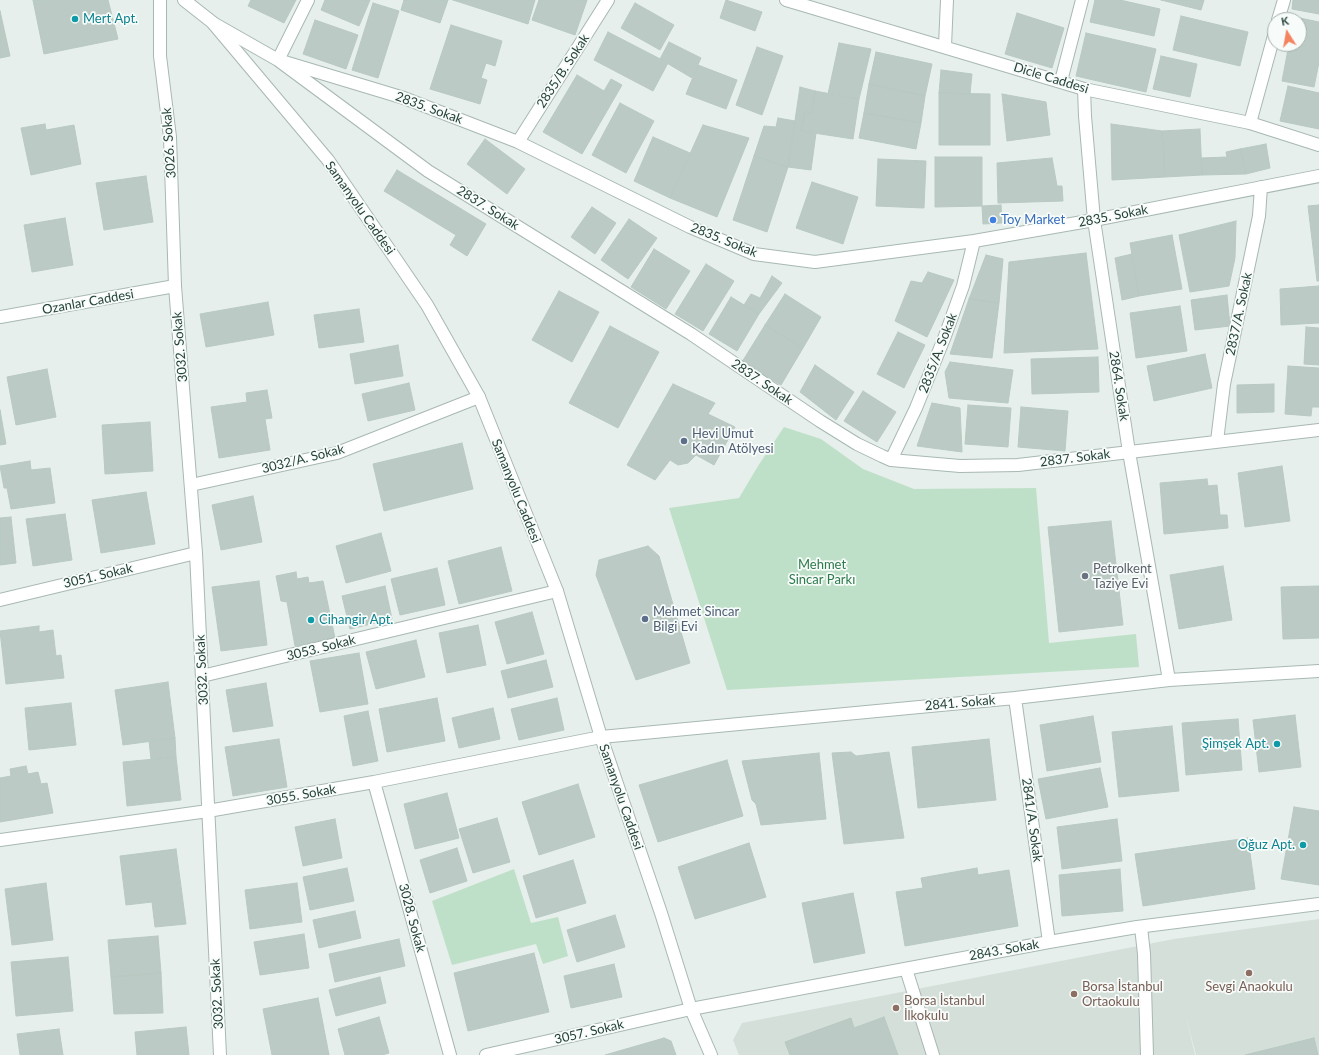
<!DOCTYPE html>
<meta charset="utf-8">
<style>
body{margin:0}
#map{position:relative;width:1319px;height:1055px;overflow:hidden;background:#e6efeb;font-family:Lato,sans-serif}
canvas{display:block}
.north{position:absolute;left:1267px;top:12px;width:40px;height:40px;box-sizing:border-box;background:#f7fbf9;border:1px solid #a3b1ad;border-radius:50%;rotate:349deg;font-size:11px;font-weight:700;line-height:16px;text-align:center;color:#24423a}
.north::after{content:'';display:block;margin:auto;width:14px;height:18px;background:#f4845f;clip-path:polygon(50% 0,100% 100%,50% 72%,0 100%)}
</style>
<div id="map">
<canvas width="1319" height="1055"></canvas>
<div class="north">K</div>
</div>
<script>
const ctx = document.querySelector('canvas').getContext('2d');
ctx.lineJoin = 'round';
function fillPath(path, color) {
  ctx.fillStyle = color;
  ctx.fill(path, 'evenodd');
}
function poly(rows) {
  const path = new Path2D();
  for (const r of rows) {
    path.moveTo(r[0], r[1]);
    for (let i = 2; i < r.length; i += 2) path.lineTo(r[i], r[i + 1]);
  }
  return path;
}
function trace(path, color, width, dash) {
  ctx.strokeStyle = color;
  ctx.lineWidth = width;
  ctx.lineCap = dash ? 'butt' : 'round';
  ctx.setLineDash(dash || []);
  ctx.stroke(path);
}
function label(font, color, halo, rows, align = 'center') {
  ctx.font = font + ' Lato,sans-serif';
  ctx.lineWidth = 3.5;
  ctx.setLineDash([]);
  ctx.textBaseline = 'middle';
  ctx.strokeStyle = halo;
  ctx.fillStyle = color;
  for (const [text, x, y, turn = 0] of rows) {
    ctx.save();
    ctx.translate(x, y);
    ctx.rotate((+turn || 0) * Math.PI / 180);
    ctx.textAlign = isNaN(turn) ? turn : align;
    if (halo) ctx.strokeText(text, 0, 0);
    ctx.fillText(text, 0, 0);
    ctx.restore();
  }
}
fillPath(poly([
 [1319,919,1319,1055,1196,1055,1186,1017,1195,1055,739,1055,733,1040,742,1023,1174,939]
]), '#d4dfda');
fillPath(poly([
 [784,427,821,439,863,469,914,489,1036,488,1049,643,1136,634,1139,667,727,690,669,508,739,498,758,466],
 [514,869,531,923,558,917,568,956,543,964,536,944,452,965,432,901]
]), '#bfe0c8');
const building = poly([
 [33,0,108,0,118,39,44,54,33,0],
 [251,0,296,0,284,23,248,6,251,0],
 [325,0,370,0,359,26,321,10,325,0],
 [404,0,448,0,440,23,401,10,404,0],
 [453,0,535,0,528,24,453,0],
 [539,0,587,0,575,35,532,20,539,0],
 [726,0,762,12,755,31,720,18,726,0],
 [1095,0,1120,0,1160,9,1154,36,1090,22,1095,0],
 [1161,0,1204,0,1201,10,1161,0],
 [1293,0,1319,0,1319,14,1292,9,1293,0],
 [373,3,399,11,378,78,352,70,373,3],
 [635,3,674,25,660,50,621,28,635,3],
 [0,11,10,56,0,58,0,11],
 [1017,13,1064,28,1052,68,1005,54,1017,13],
 [1181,16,1248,32,1240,66,1173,50,1181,16],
 [1295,17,1319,22,1319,62,1314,87,1282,81,1289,44,1299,44,1299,20,1294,20,1295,17],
 [315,20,358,35,346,69,303,54,315,20],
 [451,25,502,41,495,66,486,63,481,78,487,80,480,104,430,89,451,25],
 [608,32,668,63,653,91,594,60,608,32],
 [1086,33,1156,49,1146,92,1076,76,1086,33],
 [669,42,701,58,692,78,660,59,669,42],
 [839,43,871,49,859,99,828,94,839,43],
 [757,47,783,56,762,115,736,105,757,47],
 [876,52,932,64,925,96,869,84,876,52],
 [1161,56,1197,64,1190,97,1153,89,1161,56],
 [698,65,737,80,726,109,686,94,698,65],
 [941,70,972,74,970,94,939,93,941,70],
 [577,75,604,91,611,79,622,85,582,154,543,132,577,75],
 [869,84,925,96,921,123,864,113,869,84],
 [1288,86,1319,93,1319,129,1280,121,1288,86],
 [800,87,815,91,812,113,805,112,801,131,816,133,811,170,788,167,800,87],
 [815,91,859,99,853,139,801,131,805,112,812,113,815,91],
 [939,93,990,94,990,145,939,145,939,93],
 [1002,94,1046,102,1050,135,1007,141,1002,94],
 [620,103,654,121,626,173,592,155,620,103],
 [864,113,921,123,916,149,859,138,864,113],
 [778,118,795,121,788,167,754,156,764,126,776,127,778,118],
 [45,124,46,130,74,125,81,164,31,175,21,128,45,124],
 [1111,124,1162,131,1165,177,1112,180,1111,124],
 [703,125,749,138,717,217,670,198,703,125],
 [1200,129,1202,175,1165,177,1162,131,1200,129],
 [653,137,690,153,670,198,634,181,653,137],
 [485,139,525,169,507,194,467,164,485,139],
 [1266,144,1270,168,1246,174,1240,149,1266,144],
 [1240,149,1246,174,1202,175,1201,158,1227,157,1226,152,1240,149],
 [754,156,788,167,767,232,733,220,754,156],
 [935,157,982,157,982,206,935,207,935,157],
 [1052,158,1057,186,1062,186,1063,201,998,203,997,163,1052,158],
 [878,159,926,161,924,208,876,206,878,159],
 [397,170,486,224,467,256,450,245,456,235,384,191,397,170],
 [146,176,153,222,104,230,96,183,146,176],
 [812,182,858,197,843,244,796,228,812,182],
 [1001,205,1002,223,983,224,982,206,1001,205],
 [1319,205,1319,281,1317,281,1308,206,1319,205],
 [592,207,616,223,595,254,571,237,592,207],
 [65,218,73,265,32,272,24,225,65,218],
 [629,219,657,238,628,279,601,260,629,219],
 [1236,221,1235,258,1229,286,1190,292,1179,235,1236,221],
 [1172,235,1182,289,1139,296,1130,243,1172,235],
 [654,249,690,271,666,309,631,287,654,249],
 [1086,253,1098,349,1004,353,1009,262,1086,253],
 [1132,254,1139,296,1122,300,1115,258,1132,254],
 [986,255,1003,259,999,303,969,299,986,255],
 [706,264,734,281,703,331,675,314,706,264],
 [928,272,954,280,927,337,895,321,911,281,922,283,928,272],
 [772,276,782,283,759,314,744,305,751,294,760,298,772,276],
 [1319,286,1319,323,1281,325,1280,289,1319,286],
 [559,291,599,312,572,362,532,340,559,291],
 [785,294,821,317,803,348,765,325,785,294],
 [1227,295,1230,326,1195,330,1191,300,1227,295],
 [731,297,759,314,737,351,709,334,731,297],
 [969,299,999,303,992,358,950,354,969,299],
 [268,302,274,335,206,347,200,314,268,302],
 [1180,306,1187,351,1136,358,1130,313,1180,306],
 [359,309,364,342,319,348,314,315,359,309],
 [765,325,803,348,781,385,742,362,765,325],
 [610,326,659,352,618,428,569,403,610,326],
 [1306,327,1319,328,1319,365,1304,364,1306,327],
 [898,332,925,345,904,388,877,374,898,332],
 [398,345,403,376,355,384,350,354,398,345],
 [1205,354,1212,388,1154,401,1147,366,1205,354],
 [1098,357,1099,392,1032,394,1031,359,1098,357],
 [950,362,1013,370,1008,403,949,398,945,372,950,362],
 [815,365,854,392,836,420,800,392,815,365],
 [1288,366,1319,368,1319,407,1312,407,1311,416,1285,414,1288,366],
 [47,369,56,417,16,425,7,377,47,369],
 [409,383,415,410,368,421,362,394,409,383],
 [673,384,715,403,708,414,735,427,714,465,696,455,688,463,678,465,670,460,655,480,627,465,673,384],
 [1274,384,1274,412,1237,413,1237,385,1274,384],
 [267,390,272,418,265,419,270,450,219,458,211,407,247,402,246,393,267,390],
 [863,391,896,412,877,442,844,421,863,391],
 [932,403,960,408,962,452,917,446,932,403],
 [968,405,1011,408,1008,447,965,444,968,405],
 [1021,407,1068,411,1065,451,1018,447,1021,407],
 [0,410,6,444,0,445,0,410],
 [150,422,153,471,105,474,102,425,150,422],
 [462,443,473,489,384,511,373,464,462,443],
 [30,461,31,470,50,468,55,503,11,509,7,488,4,488,0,466,30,461],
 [1282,466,1290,521,1245,527,1238,473,1282,466],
 [1207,479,1208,486,1217,485,1220,515,1227,515,1228,528,1164,534,1160,483,1207,479],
 [146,492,155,544,101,553,92,500,146,492],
 [253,496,262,542,221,550,212,505,253,496],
 [65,514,72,560,33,566,26,519,65,514],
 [11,517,16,563,0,565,0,518,11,517],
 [1111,521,1123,625,1059,632,1048,527,1111,521],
 [381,533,391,571,346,583,336,546,381,533],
 [648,546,659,556,690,663,636,680,596,575,599,560,648,546],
 [501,547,512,591,459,604,448,561,501,547],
 [1223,566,1232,620,1179,629,1170,575,1223,566],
 [437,568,445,605,400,615,391,579,437,568],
 [296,572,297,579,308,577,309,583,323,581,335,638,295,646,287,602,281,601,276,576,296,572],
 [259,581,267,645,221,651,212,587,259,581],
 [385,586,392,619,350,629,342,596,385,586],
 [1319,586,1319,638,1283,639,1281,587,1319,586],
 [532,612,544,654,507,664,495,622,532,612],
 [478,625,486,665,447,673,439,633,478,625],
 [39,626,39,632,53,630,56,656,61,655,64,678,6,684,0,631,39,626],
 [416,640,425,677,376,689,366,652,416,640],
 [359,653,368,704,320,712,310,661,359,653],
 [546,660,553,687,508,698,501,671,546,660],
 [168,682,175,738,123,745,115,690,168,682],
 [266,683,273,726,233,732,226,690,266,683],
 [437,698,445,741,387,752,379,709,437,698],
 [557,698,564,730,519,740,511,709,557,698],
 [71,703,76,745,29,750,25,708,71,703],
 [493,708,500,739,459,748,452,718,493,708],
 [368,711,378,761,353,766,344,716,368,711],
 [1295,715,1301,767,1259,772,1253,720,1295,715],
 [1093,716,1101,762,1047,771,1040,725,1093,716],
 [1238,719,1242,770,1186,775,1182,723,1238,719],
 [1172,726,1179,791,1119,797,1112,732,1172,726],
 [175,738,176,757,151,759,149,741,175,738],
 [279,739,287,787,233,796,225,747,279,739],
 [989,739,996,800,918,808,912,747,989,739],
 [851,752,856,756,889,752,904,838,844,844,832,753,851,752],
 [819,753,826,819,761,825,756,804,752,800,742,761,819,753],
 [176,757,181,800,127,806,123,762,176,757],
 [727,760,743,816,658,842,639,785,727,760],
 [26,766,28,774,38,772,41,784,47,783,53,813,0,822,0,778,11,776,10,769,26,766],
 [1100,768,1108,807,1046,819,1038,779,1100,768],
 [578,784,595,837,539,855,522,802,578,784],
 [447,793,459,838,415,849,404,804,447,793],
 [1294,807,1319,811,1319,885,1281,879,1294,807],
 [497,818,510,862,473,873,459,829,497,818],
 [335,819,342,858,303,866,295,827,335,819],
 [1117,819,1122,861,1062,869,1057,827,1117,819],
 [1248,838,1255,889,1143,906,1135,854,1248,838],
 [749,843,766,897,695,919,678,867,749,843],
 [457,848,467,881,430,893,420,860,457,848],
 [176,849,186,924,155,927,152,902,126,905,120,856,176,849],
 [573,860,586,903,536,918,523,876,573,860],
 [347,868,354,901,310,910,303,877,347,868],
 [977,868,978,875,1009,870,1018,926,905,946,896,892,923,888,921,878,977,868],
 [1120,869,1123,911,1062,916,1059,875,1120,869],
 [46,883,53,940,12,945,5,889,46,883],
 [297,883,302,922,250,929,245,890,297,883],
 [853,893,865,953,814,963,802,903,853,893],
 [355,911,361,938,319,948,313,920,355,911],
 [615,915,625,947,577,962,567,930,615,915],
 [304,934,309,968,260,975,254,942,304,934],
 [158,936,161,973,111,977,108,940,158,936],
 [399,939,405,966,335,982,329,954,399,939],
 [534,953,549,1012,468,1031,454,973,534,953],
 [68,957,73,1011,16,1016,11,962,68,957],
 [614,964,622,997,571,1008,564,976,614,964],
 [161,973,163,1013,114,1014,111,977,161,973],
 [380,977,386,1003,336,1016,329,990,380,977],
 [318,998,329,1055,272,1055,263,1009,318,998],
 [379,1017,389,1053,382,1055,345,1055,338,1029,379,1017],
 [884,1017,898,1055,790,1055,785,1042,851,1018,854,1028,884,1017],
 [186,1027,189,1055,137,1055,135,1032,186,1027],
 [59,1029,63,1055,20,1055,17,1034,59,1029],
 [664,1038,671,1041,676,1055,605,1055,664,1038],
 [1314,1038,1318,1055,1245,1055,1314,1038]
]);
fillPath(building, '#bbcac4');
trace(building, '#b8c9c2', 1);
const service = poly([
 [1141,927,1144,954,1147,1055],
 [906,969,933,1055]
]);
const minor = poly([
 [160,0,160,56,170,137,175,286,196,553,220,1055],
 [308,0,278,60,428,171,691,334,820,421,857,444,882,456,891,460,960,466,1018,465,1319,430],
 [1278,20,1284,0],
 [213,23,278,60,404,98,518,142,690,227,754,254,815,262,974,241,1094,220,1319,176],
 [945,46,947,0],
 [1061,81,1082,0],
 [1084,89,1085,116,1094,220,1129,452,1169,680],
 [1250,123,1275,32],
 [518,142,608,0],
 [1217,441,1224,384,1259,216,1261,187],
 [891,460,916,408,945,336,963,286,974,241],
 [191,485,337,453,479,397],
 [0,600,196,553],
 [202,676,557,591],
 [1015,698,1049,942],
 [374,782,450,1055],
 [0,840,208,811,374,782,601,737,1015,698,1169,680,1319,671],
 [486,1055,691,1009,1049,942,1137,927,1319,904]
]);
const tertiary = poly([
 [184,0,212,22,328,160,427,305,479,397,557,591,601,737,661,913,691,1009,711,1055],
 [786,0,1084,89,1250,123,1319,145],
 [0,317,175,286]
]);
trace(service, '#a8b8b2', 14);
trace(minor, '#a8b8b2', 14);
trace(tertiary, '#a8b8b2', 14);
trace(service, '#fff', 12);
trace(minor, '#fff', 12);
trace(tertiary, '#fff', 12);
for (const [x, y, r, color] of [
 [75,19,4,"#0f9aa8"],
 [993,220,4,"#3f7fe0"],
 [684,441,4,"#5c6f8a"],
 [1085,576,4,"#6b7280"],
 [645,619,4,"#5c6f8a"],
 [311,620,4,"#0f9aa8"],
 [1277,744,4,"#0f9aa8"],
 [1303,845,4,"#0f9aa8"],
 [1249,973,4,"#8d6e63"],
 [1074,994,4,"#8d6e63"],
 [896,1008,4,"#8d6e63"]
]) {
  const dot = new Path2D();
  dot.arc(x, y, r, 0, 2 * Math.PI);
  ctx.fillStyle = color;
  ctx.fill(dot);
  trace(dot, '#f7fbf9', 1.5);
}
label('13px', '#0d838f', '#f7fbf9', [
 ["Mert Apt.",83,19],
 ["Cihangir Apt.",319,620],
 ["Şimşek Apt.",1269,744,"right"],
 ["Oğuz Apt.",1295,845,"right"]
], 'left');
label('13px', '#24423a', '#f7fbf9', [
 ["2835/B. Sokak",563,71,-57],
 ["Dicle Caddesi",1051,78,17],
 ["2835. Sokak",429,108,20],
 ["3026. Sokak",169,143,-94],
 ["Samanyolu Caddesi",360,208,55],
 ["2837. Sokak",488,208,32],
 ["2835. Sokak",1113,216,-11],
 ["2835. Sokak",724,240,22],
 ["Ozanlar Caddesi",88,302,-10],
 ["2837/A. Sokak",1239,314,-78],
 ["3032. Sokak",180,347,-95],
 ["2835/A. Sokak",938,353,-69],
 ["2837. Sokak",762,382,34],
 ["2864. Sokak",1119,386,81],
 ["2837. Sokak",1075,458,-7],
 ["3032/A. Sokak",303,459,-14],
 ["Samanyolu Caddesi",516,491,68],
 ["3051. Sokak",98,576,-13],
 ["3053. Sokak",321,648,-14],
 ["3032. Sokak",202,670,-93],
 ["2841. Sokak",960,703,-5],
 ["3055. Sokak",301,795,-10],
 ["Samanyolu Caddesi",621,797,71],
 ["2841/A. Sokak",1032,820,82],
 ["3028. Sokak",412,918,75],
 ["2843. Sokak",1004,950,-10],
 ["3032. Sokak",217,994,-93],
 ["3057. Sokak",589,1032,-13]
]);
label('13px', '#366cbe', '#f7fbf9', [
 ["Toy Market",1001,220]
], 'left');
label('13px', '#4e5e75', '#f7fbf9', [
 ["Hevi Umut",692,434],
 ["Kadın Atölyesi",692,449],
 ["Mehmet Sincar",653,612],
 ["Bilgi Evi",653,627]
], 'left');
label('13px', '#2d7a4b', '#f7fbf9', [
 ["Mehmet",822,565],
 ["Sincar Parkı",822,580]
]);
label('13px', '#5b616d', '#f7fbf9', [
 ["Petrolkent",1093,569],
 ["Taziye Evi",1093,584]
], 'left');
label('13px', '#785e54', '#f7fbf9', [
 ["Borsa İstanbul",1082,987],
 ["Ortaokulu",1082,1002],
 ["Sevgi Anaokulu",1249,987,"center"],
 ["Borsa İstanbul",904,1001],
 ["İlkokulu",904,1016]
], 'left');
</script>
